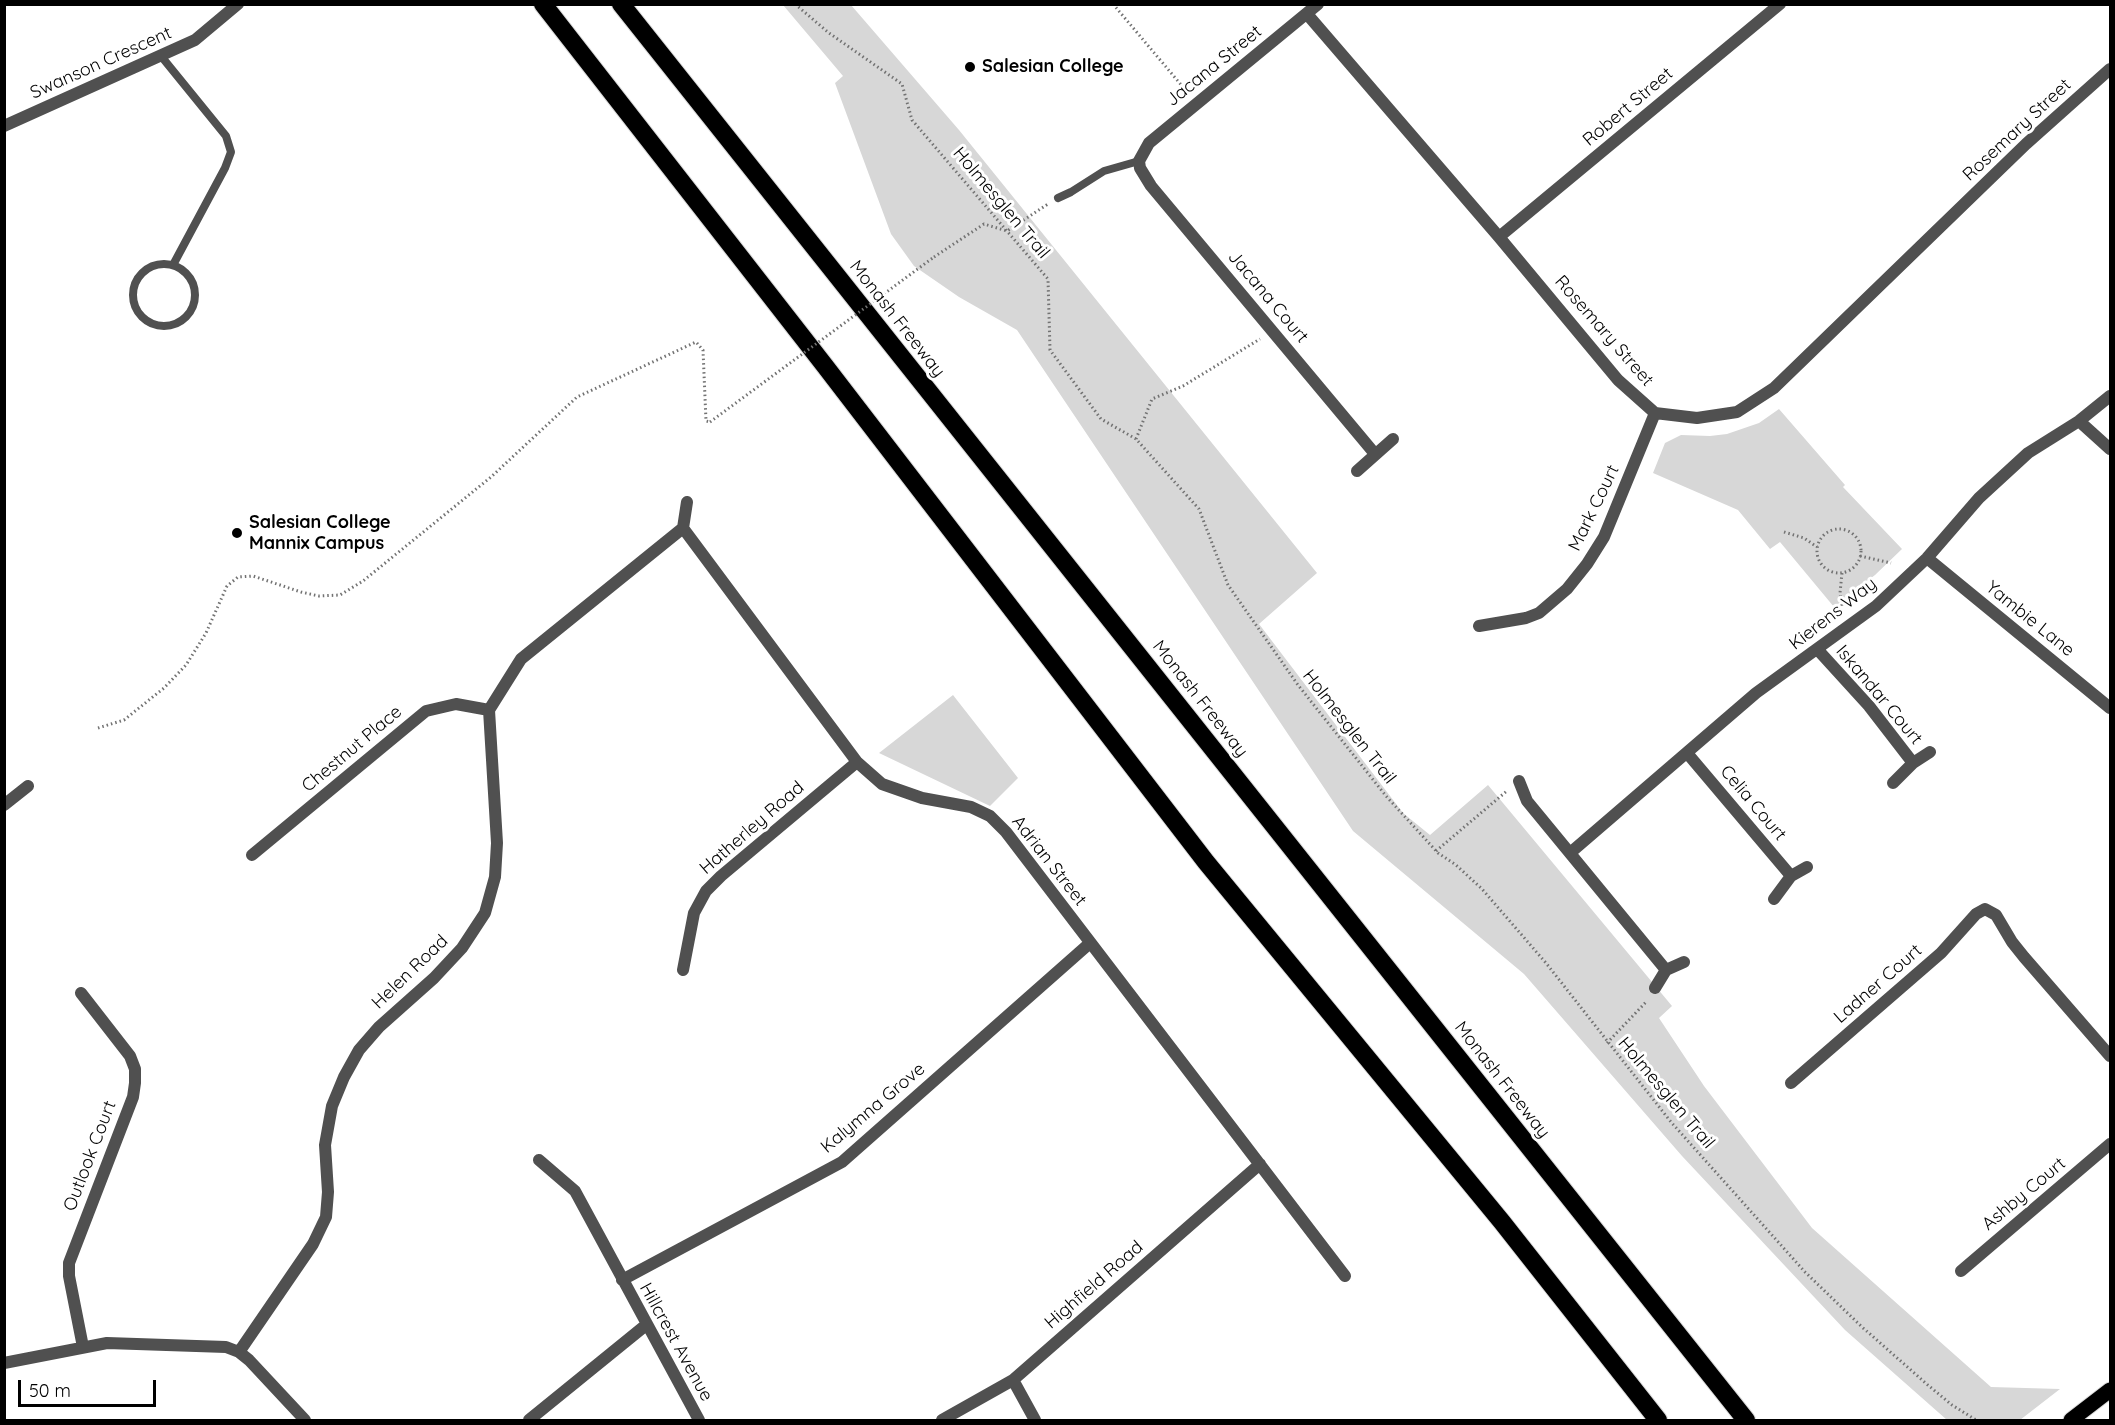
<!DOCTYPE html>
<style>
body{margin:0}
#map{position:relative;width:2115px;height:1425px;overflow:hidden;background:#fff;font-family:Quicksand,sans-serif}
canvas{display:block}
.frame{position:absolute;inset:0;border:6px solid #000;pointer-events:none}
.scale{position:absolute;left:18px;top:1380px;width:138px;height:27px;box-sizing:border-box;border:3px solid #000;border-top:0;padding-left:8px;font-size:18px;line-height:21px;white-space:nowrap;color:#000;-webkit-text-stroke:4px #fff;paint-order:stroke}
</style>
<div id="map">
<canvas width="2115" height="1425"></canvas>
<div class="frame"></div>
<div class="scale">50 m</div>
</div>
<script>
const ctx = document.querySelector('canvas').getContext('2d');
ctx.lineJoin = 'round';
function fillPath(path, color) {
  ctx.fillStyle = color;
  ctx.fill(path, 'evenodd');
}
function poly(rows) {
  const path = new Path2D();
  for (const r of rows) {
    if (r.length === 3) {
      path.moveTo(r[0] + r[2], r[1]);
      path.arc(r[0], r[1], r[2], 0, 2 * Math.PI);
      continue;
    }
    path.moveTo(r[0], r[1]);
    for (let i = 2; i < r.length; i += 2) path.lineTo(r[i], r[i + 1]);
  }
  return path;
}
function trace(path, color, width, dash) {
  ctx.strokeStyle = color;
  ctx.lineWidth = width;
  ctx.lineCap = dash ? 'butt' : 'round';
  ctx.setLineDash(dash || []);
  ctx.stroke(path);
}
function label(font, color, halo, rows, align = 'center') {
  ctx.font = font + ' Quicksand,sans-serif';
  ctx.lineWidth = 6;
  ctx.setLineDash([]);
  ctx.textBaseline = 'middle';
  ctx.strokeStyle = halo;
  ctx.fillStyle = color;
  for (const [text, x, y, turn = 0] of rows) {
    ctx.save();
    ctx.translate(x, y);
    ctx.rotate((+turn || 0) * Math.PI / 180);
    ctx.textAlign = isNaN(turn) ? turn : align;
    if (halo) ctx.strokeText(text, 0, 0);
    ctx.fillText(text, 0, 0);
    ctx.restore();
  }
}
fillPath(poly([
 [783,5,851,5,959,130,1317,573,1259,624,1403,813,1430,835,1488,785,1672,1006,1659,1018,1704,1086,1812,1228,1991,1387,2060,1389,2020,1420,1947,1420,1845,1330,1682,1156,1524,974,1353,831,1017,330,959,297,914,266,891,234,835,83,843,76],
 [1779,409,1845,485,1843,487,1902,549,1875,575,1834,607,1780,542,1770,549,1738,510,1653,473,1665,443,1681,435,1710,436,1727,434,1759,423],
 [953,695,1018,778,990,806,879,753]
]), '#d7d7d7');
const primary = poly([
 [2071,1420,2110,1390]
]);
const motorway = poly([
 [543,4,825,366,1206,862,1502,1222,1658,1420],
 [621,4,1746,1420]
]);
trace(primary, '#dbdbdb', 17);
trace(motorway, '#dbdbdb', 20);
trace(poly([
 [795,4,829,33,902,84,912,120,1048,279,1050,350,1101,419,1136,439,1199,509,1228,585,1298,685,1386,796,1438,853,1456,865,1482,889,1546,963,1671,1122,1805,1272,1862,1327,1929,1386,1952,1405,1976,1420],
 [1113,4,1188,93],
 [934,257,984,224,1007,231,1048,204],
 [1136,439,1152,399,1183,386,1260,339],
 [1839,551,22],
 [1784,532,1804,538,1817,547],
 [1860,556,1891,563],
 [1842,573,1840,593,1842,606],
 [98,728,124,720,164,688,186,665,206,633,227,586,238,577,253,576,301,592,319,596,340,595,363,581,491,477,577,397,696,342,703,350,706,421,710,422],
 [1436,851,1508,790],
 [1607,1043,1647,1001]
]), '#727272', 3, [1.5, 3]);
trace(poly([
 [161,56,226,136,231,152,225,168,173,265],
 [1058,198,1071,192,1104,171,1139,161],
 [164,295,31]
]), '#505050', 8);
trace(poly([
 [1318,4,1149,143,1139,161,1140,168,1151,186,1375,454],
 [1307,14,1499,237,1618,380,1655,413,1697,418,1737,412,1774,388,2026,144,2110,69],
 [4,126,195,40,238,4],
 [1499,237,1780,4],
 [2079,421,2110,449],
 [1357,471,1393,439],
 [683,528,857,762,882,784,922,798,971,807,990,816,1006,832,1345,1276],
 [683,528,687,502],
 [1927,558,2110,708],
 [1479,626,1526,618,1539,613,1567,589,1587,564,1604,537,1655,413],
 [1818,650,1869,706,1913,763],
 [1687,753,1791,876],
 [1519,781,1527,801,1666,970],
 [1893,783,1913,763,1930,752],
 [4,805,28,786],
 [1570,853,1756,693,1876,606,1927,558,1979,498,2028,453,2079,421,2110,396],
 [252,855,426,711,456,704,489,710],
 [1774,899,1791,876,1807,867],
 [683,970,694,913,706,891,721,876,857,762],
 [1655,988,1666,970,1684,962],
 [81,993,130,1056,135,1069,135,1083,133,1097,69,1263,69,1276,83,1347],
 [1791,1083,1941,953,1976,914,1985,909,1996,915,2012,942,2024,957,2110,1056],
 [539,1160,575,1191,699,1420],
 [1961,1271,2110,1144],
 [622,1280,842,1162,1090,943],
 [239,1352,313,1244,326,1217,328,1192,325,1145,332,1106,344,1077,359,1050,379,1027,434,978,462,948,485,913,495,877,497,843,489,710,521,659,683,528],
 [4,1363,107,1343,226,1347,239,1352,249,1360,305,1420],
 [1013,1380,1035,1420],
 [529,1420,646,1325],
 [942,1420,1013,1380,1260,1164]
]), '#505050', 12);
trace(primary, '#000', 15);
trace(motorway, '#000', 18);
trace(poly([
 [710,422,934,257]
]), '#727272', 3, [1.5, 3]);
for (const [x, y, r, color] of [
 [970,67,6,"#000"],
 [237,533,6,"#000"]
]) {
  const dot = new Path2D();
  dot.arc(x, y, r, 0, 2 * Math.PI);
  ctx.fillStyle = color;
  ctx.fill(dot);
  trace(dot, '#fff', 2);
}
label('18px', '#000', '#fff', [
 ["Swanson Crescent",101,63,-24],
 ["Jacana Street",1214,66,-39],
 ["Robert Street",1628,107,-40],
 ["Rosemary Street",2017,130,-43],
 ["Holmesglen Trail",1001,203,50],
 ["Jacana Court",1268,297,50],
 ["Monash Freeway",897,319,52],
 ["Rosemary Street",1604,331,49],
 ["Mark Court",1594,508,-64],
 ["Kierens Way",1833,614,-38],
 ["Yambie Lane",2030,619,39],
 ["Iskandar Court",1879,695,50],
 ["Monash Freeway",1200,699,52],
 ["Holmesglen Trail",1349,727,52],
 ["Chestnut Place",352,749,-40],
 ["Celia Court",1753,803,50],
 ["Hatherley Road",752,828,-41],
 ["Adrian Street",1049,861,52],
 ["Helen Road",410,972,-44],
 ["Ladner Court",1878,984,-41],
 ["Monash Freeway",1502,1080,52],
 ["Holmesglen Trail",1666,1093,50],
 ["Kalymna Grove",873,1108,-40],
 ["Outlook Court",90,1156,-69],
 ["Ashby Court",2024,1194,-40],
 ["Highfield Road",1094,1285,-41],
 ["Hillcrest Avenue",676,1342,61]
]);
label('bold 18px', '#000', '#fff', [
 ["Salesian College",982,67],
 ["Salesian College",249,523],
 ["Mannix Campus",249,544]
], 'left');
</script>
